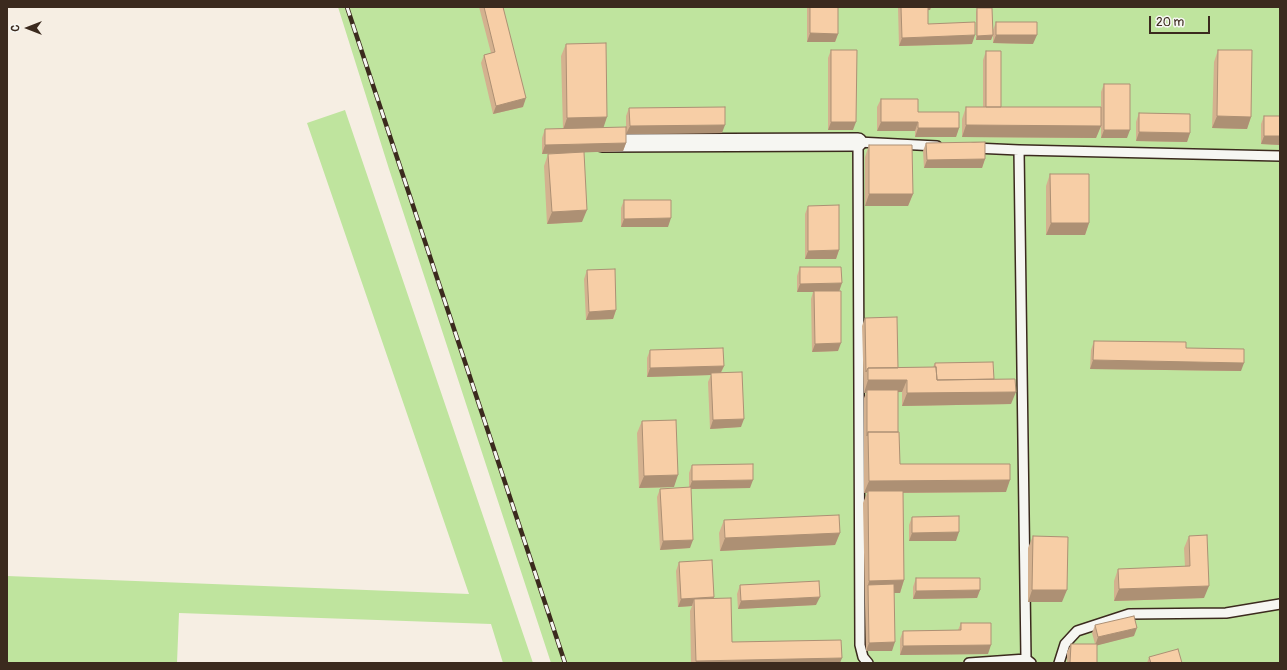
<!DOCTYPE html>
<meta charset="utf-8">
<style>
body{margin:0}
#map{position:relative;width:1287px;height:670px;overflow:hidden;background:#f6eee3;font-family:Pangolin,sans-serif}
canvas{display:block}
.frame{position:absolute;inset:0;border:8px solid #3b2a1e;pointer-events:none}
.north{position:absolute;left:8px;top:8px;width:40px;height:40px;-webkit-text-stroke:3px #f6f6f2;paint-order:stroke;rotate:270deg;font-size:11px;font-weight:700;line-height:16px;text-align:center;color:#3b2a1e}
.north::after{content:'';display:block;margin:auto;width:14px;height:18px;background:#3b2a1e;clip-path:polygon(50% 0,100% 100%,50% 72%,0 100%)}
.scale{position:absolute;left:1149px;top:16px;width:61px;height:18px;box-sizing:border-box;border:2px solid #3b2a1e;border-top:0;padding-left:5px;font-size:12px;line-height:14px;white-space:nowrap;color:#3b2a1e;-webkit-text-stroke:3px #f6f6f2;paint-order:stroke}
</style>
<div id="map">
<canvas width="1287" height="670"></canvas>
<div class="frame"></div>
<div class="north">С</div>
<div class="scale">20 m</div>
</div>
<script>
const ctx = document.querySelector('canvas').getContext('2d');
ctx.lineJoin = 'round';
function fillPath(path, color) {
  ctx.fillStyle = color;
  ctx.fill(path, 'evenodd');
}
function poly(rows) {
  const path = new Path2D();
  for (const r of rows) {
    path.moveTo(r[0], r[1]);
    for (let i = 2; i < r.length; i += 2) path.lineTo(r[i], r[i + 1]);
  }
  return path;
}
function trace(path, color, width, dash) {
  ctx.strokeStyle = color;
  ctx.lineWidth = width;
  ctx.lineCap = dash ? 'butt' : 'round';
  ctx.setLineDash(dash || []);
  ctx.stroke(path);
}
fillPath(poly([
 [338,7,1280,7,1280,663,551,663,389,169],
 [345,110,533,663,503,663,491,624,179,613,177,663,7,663,7,576,469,594,307,123]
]), '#bfe49e');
const service = poly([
 [974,148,1019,150,1280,156],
 [1019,150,1026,659],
 [868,663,863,657,860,645,858,142,937,146],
 [969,663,1026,659,1031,663],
 [1059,663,1065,644,1077,631,1129,614,1226,613,1280,604]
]);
const minor = poly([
 [602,143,858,142]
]);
trace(service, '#3b2a1e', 12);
trace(minor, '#3b2a1e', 20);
trace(service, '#f6f6f2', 9);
trace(minor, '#f6f6f2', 17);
const rail = poly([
 [347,7,565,663]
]);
trace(rail, '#3b2a1e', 4.5);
trace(rail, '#f6f6f2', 3, [9]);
fillPath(poly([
 [479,7,503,7,523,107,493,114,481,63,484,55,491,53],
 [807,7,838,7,838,34,835,42,807,42],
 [898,7,931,7,930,10,928,10,928,24,972,44,899,46],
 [977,8,993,35,991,40,976,40,976,12],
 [996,22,1033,44,993,43,993,30],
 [566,44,603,128,626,143,623,151,584,152,582,222,547,224,544,166,548,154,561,153,542,154,542,138,545,129,563,129,561,56],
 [831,50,853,130,828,130,828,58],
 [1218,50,1251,117,1247,129,1212,128,1214,62],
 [986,51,1001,107,1101,107,1101,92,1104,84,1127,138,1101,138,1101,126,1096,138,962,137,962,119,966,107,983,107,983,60],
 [881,99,918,112,959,128,956,137,915,137,915,131,877,131,877,107],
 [629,108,722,133,626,134,626,116],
 [1139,113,1190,133,1187,142,1136,141,1136,122],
 [1264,116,1280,116,1280,145,1261,144,1261,124],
 [926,143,985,159,982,168,924,168,923,151],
 [869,145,913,194,908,206,865,206,865,157],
 [1050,174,1089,223,1085,235,1046,235,1046,186],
 [624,200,668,227,621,227,621,208],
 [808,206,839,250,836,259,805,259,805,214],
 [800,267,839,291,838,351,812,352,811,299,813,292,797,292,797,276],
 [587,270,616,310,613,319,586,320,584,279],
 [865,318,898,368,933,367,935,363,994,379,1011,404,902,406,902,392,898,392,898,432,900,464,1006,492,903,493,904,580,900,593,894,593,892,651,866,651,863,503,867,493,864,493,864,398,866,393,864,393,862,326],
 [1094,341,1241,371,1090,369,1091,350],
 [650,350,724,366,721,373,741,427,710,429,708,382,711,375,647,377,647,358],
 [642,421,674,487,639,488,637,433],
 [692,465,750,488,691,489,690,548,660,550,657,497,660,489,689,487,689,473],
 [912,517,956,541,909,541,909,525],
 [724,520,840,533,835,545,720,551,719,533],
 [1033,536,1062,602,1028,602,1028,548],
 [1189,536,1204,598,1114,601,1114,581,1118,569,1185,567,1184,548],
 [679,562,714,597,713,599,732,642,840,663,691,663,690,611,692,606,678,607,676,571],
 [916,578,980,590,977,598,913,599,913,587],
 [740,585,816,605,738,609,737,594],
 [961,623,988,654,900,655,900,639,903,631,958,630],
 [1095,625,1134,636,1097,645,1097,663,1067,663,1067,652,1071,644,1095,644,1092,633],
 [1149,657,1182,663,1147,663]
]), '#d4b18f');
fillPath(poly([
 [901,7,931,7,930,10,901,11],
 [810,33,838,34,835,42,807,42],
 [975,35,972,44,899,46,902,38],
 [993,35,991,40,976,40,977,36],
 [996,35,1037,35,1033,44,993,43],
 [526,98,523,107,493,114,496,106],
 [1217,116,1251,117,1247,129,1212,128],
 [607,117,603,129,563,130,567,118],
 [831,122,856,122,853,130,828,130],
 [881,122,918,122,915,131,877,131],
 [725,125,722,133,626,134,630,126],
 [966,125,1101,126,1096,138,962,137],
 [918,128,959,128,956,137,915,137],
 [1104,130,1130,130,1127,138,1101,138],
 [1139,132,1190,133,1187,142,1136,141],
 [1264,136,1280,136,1280,145,1261,144],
 [626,143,623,151,542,154,545,145],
 [985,159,982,168,924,168,927,160],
 [869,194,913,194,908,206,865,206],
 [587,210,582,222,547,224,552,212],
 [671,218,668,227,621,227,624,219],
 [1051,223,1089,223,1085,235,1046,235],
 [839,250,836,259,805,259,808,251],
 [842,283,839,292,797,292,800,284],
 [616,310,613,319,586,320,589,312],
 [841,343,838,351,812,352,815,344],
 [1093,360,1244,363,1241,371,1090,369],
 [724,366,720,374,711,373,711,375,647,377,650,368],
 [868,380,907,380,902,392,867,393,867,390,866,393,864,393],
 [1016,392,1011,404,902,406,907,393],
 [744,419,741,427,710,429,713,420],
 [678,475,674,487,639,488,644,476],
 [753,480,750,488,689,489,692,481],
 [1010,480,1006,492,868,493,868,491,867,493,864,493,869,481],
 [959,532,956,541,909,541,912,533],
 [840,533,835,545,720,551,725,538],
 [693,540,690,548,660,550,663,541],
 [904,580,900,593,868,593,868,585,869,581],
 [1209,586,1204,598,1114,601,1119,589],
 [980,590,977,598,913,599,916,591],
 [1032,590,1067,590,1062,602,1028,602],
 [714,597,711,605,694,599,692,606,678,607,681,599],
 [820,597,816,605,738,609,741,601],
 [1137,628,1134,636,1095,646,1098,637],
 [895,642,892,651,866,651,869,643],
 [991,645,988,654,900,655,903,646],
 [842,658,840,663,695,663,696,661]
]), '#ad9074');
const building = poly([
 [484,7,503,7,526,98,496,106,484,55,495,52,484,7],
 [810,7,838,7,838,34,810,33,810,7],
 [901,7,928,7,928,24,975,22,975,35,902,38,901,7],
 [977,8,992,8,993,35,977,36,977,8],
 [996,22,1037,22,1037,35,996,35,996,22],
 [606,43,607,117,567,118,566,44,606,43],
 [831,50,857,50,856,122,831,122,831,50],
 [1218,50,1252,50,1251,117,1217,116,1218,50],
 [986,51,1001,51,1001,107,986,107,986,51],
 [1104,84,1130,84,1130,130,1104,130,1104,84],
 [881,99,918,99,918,112,959,112,959,128,918,128,918,122,881,122,881,99],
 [725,107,725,125,630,126,629,108,725,107],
 [966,107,1101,107,1101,126,966,125,966,107],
 [1139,113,1190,114,1190,133,1139,132,1139,113],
 [1264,116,1280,116,1280,136,1264,136,1264,116],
 [626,127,626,143,545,145,545,129,626,127],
 [985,142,985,159,927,160,926,143,985,142],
 [869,145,912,145,913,194,869,194,869,145],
 [584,152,587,210,552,212,548,154,584,152],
 [1050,174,1089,174,1089,223,1051,223,1050,174],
 [624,200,671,200,671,218,624,219,624,200],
 [839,205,839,250,808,251,808,206,839,205],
 [800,267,841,267,842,283,800,284,800,267],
 [615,269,616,310,589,312,587,270,615,269],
 [814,291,841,291,841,343,815,344,814,291],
 [897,317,898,368,868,368,866,372,865,318,897,317],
 [1094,341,1186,342,1186,348,1244,349,1244,363,1093,360,1094,341],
 [723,348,724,366,650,368,650,350,723,348],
 [993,362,994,379,937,380,936,367,935,367,935,363,993,362],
 [936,367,937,380,1015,379,1016,392,907,393,907,380,868,380,868,368,936,367],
 [742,372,744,419,713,420,711,373,742,372],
 [867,390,898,390,898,432,868,432,867,436,867,390],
 [676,420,678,475,644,476,642,421,676,420],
 [868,432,899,432,900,464,1010,464,1010,480,869,481,868,432],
 [753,464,753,480,692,481,692,465,753,464],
 [691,487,693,540,663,541,660,489,691,487],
 [868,491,903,491,904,580,869,581,868,491],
 [839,515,840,533,725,538,724,520,839,515],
 [959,516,959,532,912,533,912,517,959,516],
 [1207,535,1209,586,1119,589,1118,569,1190,566,1189,536,1207,535],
 [1033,536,1068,537,1067,590,1032,590,1033,536],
 [712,560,714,597,681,599,679,562,712,560],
 [916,578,980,578,980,590,916,591,916,578],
 [819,581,820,597,741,601,740,585,819,581],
 [894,584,895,642,869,643,868,585,894,584],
 [731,598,732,642,841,640,842,658,696,661,694,599,731,598],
 [1134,616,1137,628,1098,637,1095,625,1134,616],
 [961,623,991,623,991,645,903,646,903,631,961,630,961,623],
 [1071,644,1097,644,1097,663,1070,663,1071,644],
 [1178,649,1182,663,1151,663,1149,657,1178,649]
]);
fillPath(building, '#f7cea6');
trace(building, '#ad9074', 1);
</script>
